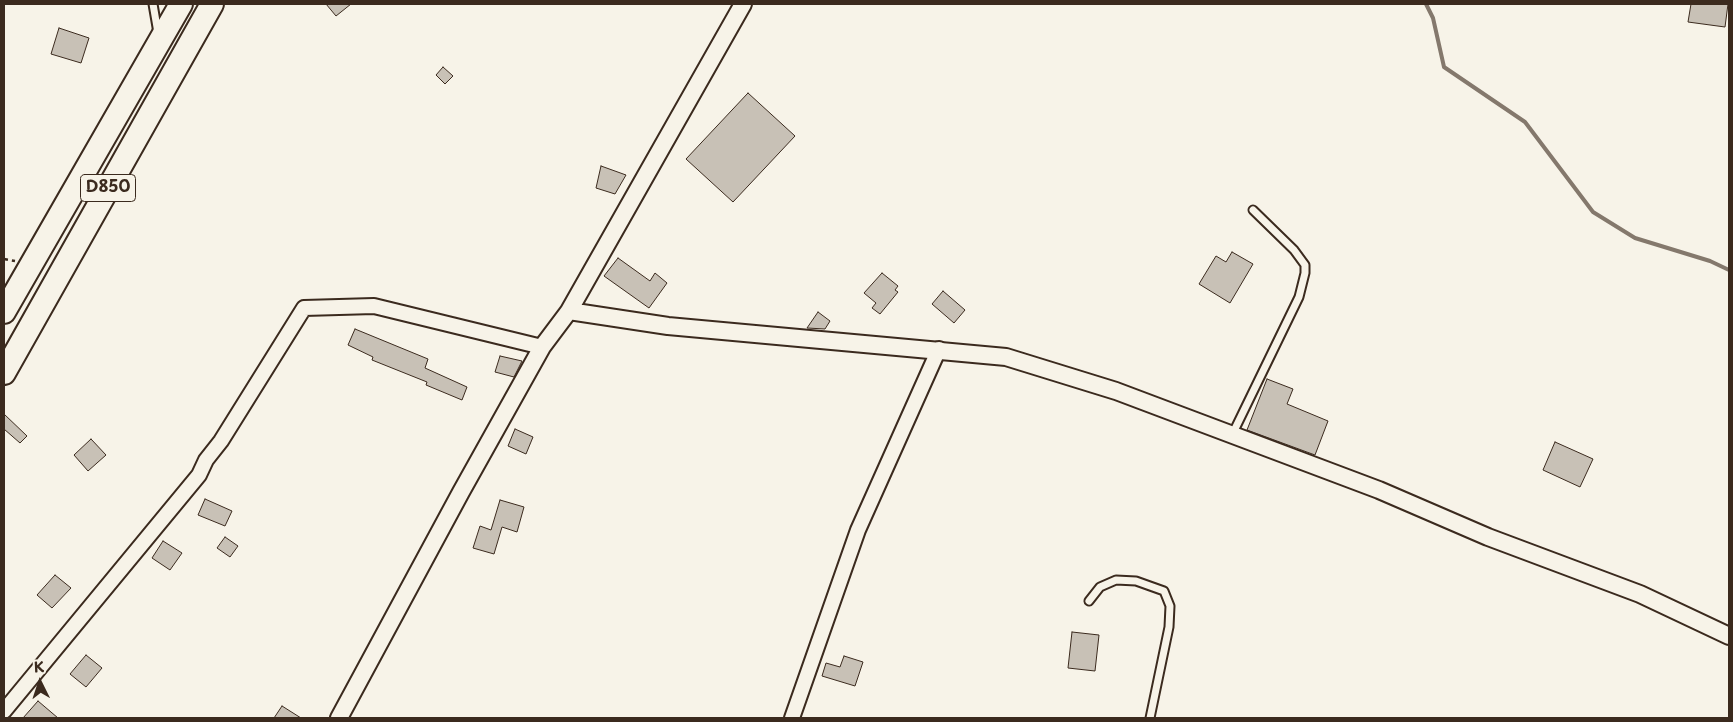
<!DOCTYPE html>
<style>
body{margin:0}
#map{position:relative;width:1733px;height:722px;overflow:hidden;background:#f7f3e8;font-family:"Playpen Sans",sans-serif}
canvas{display:block}
.frame{position:absolute;inset:0;border:5px solid #3b2a1e;pointer-events:none}
.north{position:absolute;left:15px;top:657px;width:50px;height:50px;-webkit-text-stroke:4px #f7f3e8;paint-order:stroke;rotate:356deg;font-size:14px;font-weight:700;line-height:20px;text-align:center;color:#3b2a1e}
.north::after{content:'';display:block;margin:auto;width:18px;height:22px;background:#3b2a1e;clip-path:polygon(50% 0,100% 100%,50% 72%,0 100%)}
</style>
<div id="map">
<canvas width="1733" height="722"></canvas>
<div class="frame"></div>
<div class="north">K</div>
</div>
<script>
const ctx = document.querySelector('canvas').getContext('2d');
ctx.lineJoin = 'round';
function poly(rows) {
  const path = new Path2D();
  for (const r of rows) {
    path.moveTo(r[0], r[1]);
    for (let i = 2; i < r.length; i += 2) path.lineTo(r[i], r[i + 1]);
  }
  return path;
}
function trace(path, color, width, dash) {
  ctx.strokeStyle = color;
  ctx.lineWidth = width;
  ctx.lineCap = dash ? 'butt' : 'round';
  ctx.setLineDash(dash || []);
  ctx.stroke(path);
}
function fillPath(path, color) {
  ctx.fillStyle = color;
  ctx.fill(path, 'evenodd');
}
function label(font, color, halo, rows, align = 'center') {
  ctx.font = font + ' "Playpen Sans",sans-serif';
  ctx.lineWidth = 5;
  ctx.setLineDash([]);
  ctx.textBaseline = 'middle';
  ctx.strokeStyle = halo;
  ctx.fillStyle = color;
  for (const [text, x, y, turn = 0] of rows) {
    ctx.save();
    ctx.translate(x, y);
    ctx.rotate((+turn || 0) * Math.PI / 180);
    ctx.textAlign = isNaN(turn) ? turn : align;
    if (halo) ctx.strokeText(text, 0, 0);
    ctx.fillText(text, 0, 0);
    ctx.restore();
  }
}
trace(poly([
 [1426,4,1433,18,1444,67,1525,122,1593,212,1635,238,1710,261,1729,270]
]), '#84786c', 4);
const building = poly([
 [326,4,351,4,336,16,326,4],
 [1691,4,1728,4,1725,27,1688,22,1691,4],
 [59,28,89,38,81,63,51,54,59,28],
 [443,67,453,76,445,84,436,75,443,67],
 [748,93,795,136,733,202,686,159,748,93],
 [601,166,626,175,615,194,596,188,601,166],
 [1232,252,1253,264,1230,303,1199,284,1216,256,1226,262,1232,252],
 [618,258,650,281,655,273,667,283,649,308,604,276,618,258],
 [882,273,898,286,895,290,898,292,880,314,872,308,876,303,864,293,882,273],
 [943,291,965,310,954,323,932,304,943,291],
 [818,312,830,321,825,329,807,328,818,312],
 [355,329,428,359,425,368,467,387,462,400,426,385,427,382,372,360,373,357,348,345,355,329],
 [500,356,522,361,514,377,495,372,500,356],
 [1267,379,1293,389,1287,404,1328,421,1315,455,1247,430,1267,379],
 [4,414,27,436,20,443,4,429,4,414],
 [515,429,533,437,526,454,508,446,515,429],
 [91,439,106,455,88,471,74,455,91,439],
 [1555,442,1593,459,1580,487,1543,470,1555,442],
 [205,499,232,511,225,526,198,515,205,499],
 [500,500,524,507,517,532,502,527,494,554,473,548,480,526,491,530,500,500],
 [225,537,238,546,230,557,217,548,225,537],
 [163,541,182,553,170,570,152,558,163,541],
 [55,575,71,588,52,608,37,595,55,575],
 [1072,632,1099,635,1095,671,1068,668,1072,632],
 [86,655,102,668,86,687,70,674,86,655],
 [844,656,863,662,855,686,822,676,826,663,840,667,844,656],
 [38,701,58,718,23,718,38,701],
 [282,706,301,718,274,718,282,706]
]);
fillPath(building, '#c8c1b6');
trace(building, '#3b2a1e', 1);
const service = poly([
 [153,4,158,33],
 [1232,435,1299,297,1305,273,1305,265,1294,250,1253,210],
 [1089,601,1100,587,1116,580,1136,581,1164,591,1170,606,1169,627,1150,718]
]);
const minor = poly([
 [4,711,199,475,206,460,221,441,304,308,374,306,542,347],
 [792,718,858,530,939,349]
]);
const tertiary = poly([
 [569,311,668,326,1006,357,1116,391,1379,490,1488,537,1640,594,1729,636],
 [339,718,461,492,542,347,569,311,743,4]
]);
const trunk = poly([
 [4,312,181,4],
 [4,373,212,4]
]);
trace(service, '#3b2a1e', 11);
trace(minor, '#3b2a1e', 18);
trace(tertiary, '#3b2a1e', 20);
trace(trunk, '#3b2a1e', 26);
trace(poly([
 [4,259,15,261]
]), '#3b2a1e', 2.5, [4, 4]);
trace(service, '#f7f3e8', 7);
trace(minor, '#f7f3e8', 14);
trace(tertiary, '#f7f3e8', 16);
trace(trunk, '#f7f3e8', 22);
for (const [x, y, w] of [
 [108,188,55]
]) {
  const box = new Path2D();
  box.roundRect(x - w / 2, y - 13.5, w, 27, 4);
  ctx.fillStyle = '#f7f3e8';
  ctx.fill(box);
  trace(box, '#3b2a1e', 1);
}
label('bold 16px', '#3b2a1e', null, [
 ["D850",108,188]
]);
</script>
